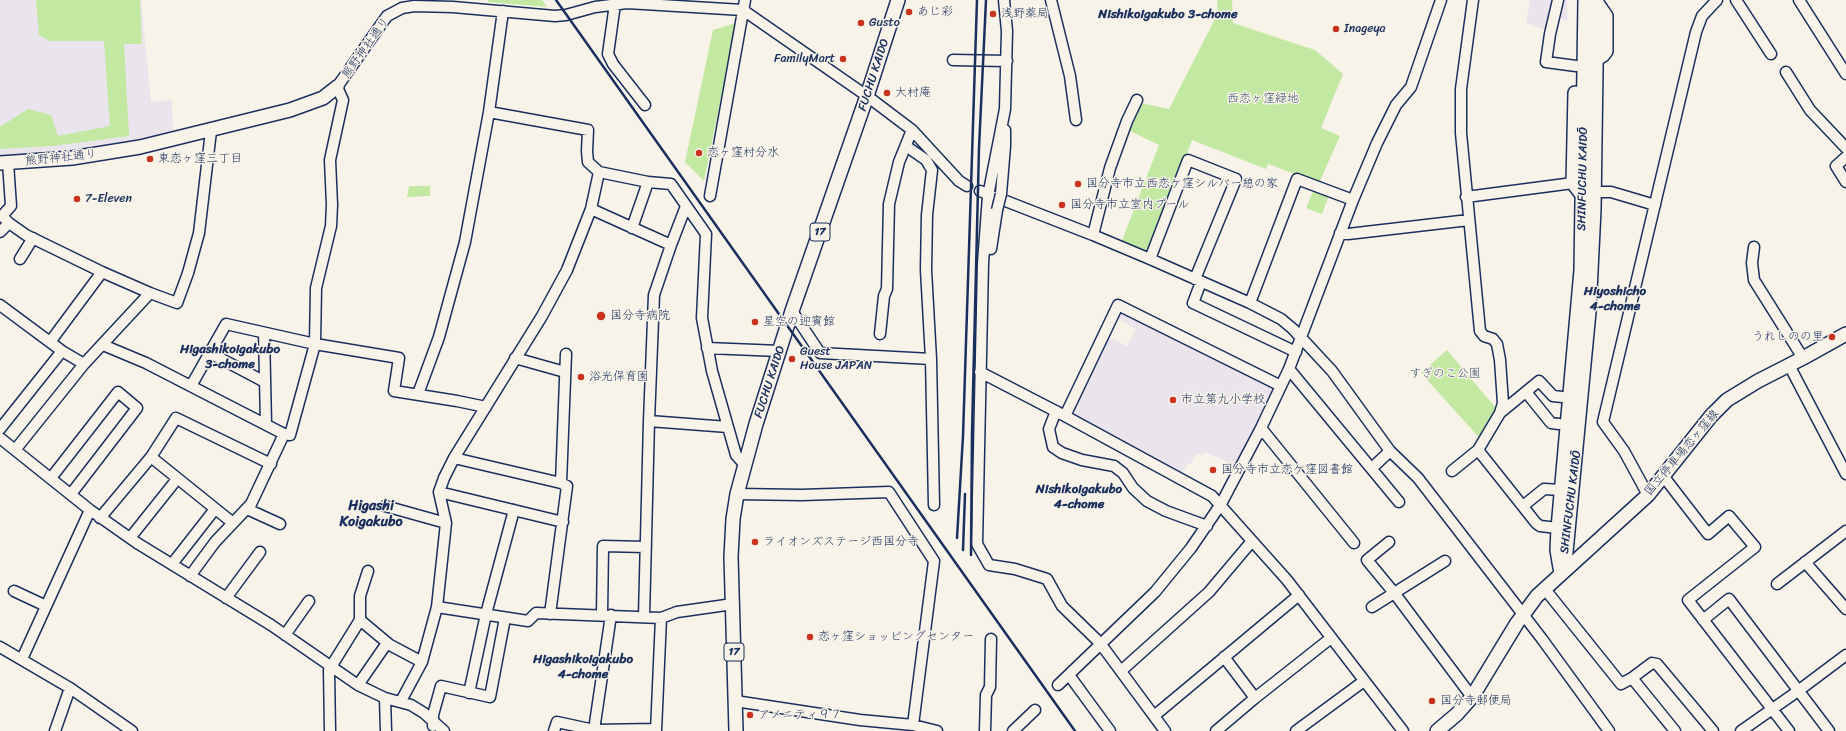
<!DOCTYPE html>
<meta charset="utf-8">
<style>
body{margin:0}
canvas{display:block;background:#f7f3e8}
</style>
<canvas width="1846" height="731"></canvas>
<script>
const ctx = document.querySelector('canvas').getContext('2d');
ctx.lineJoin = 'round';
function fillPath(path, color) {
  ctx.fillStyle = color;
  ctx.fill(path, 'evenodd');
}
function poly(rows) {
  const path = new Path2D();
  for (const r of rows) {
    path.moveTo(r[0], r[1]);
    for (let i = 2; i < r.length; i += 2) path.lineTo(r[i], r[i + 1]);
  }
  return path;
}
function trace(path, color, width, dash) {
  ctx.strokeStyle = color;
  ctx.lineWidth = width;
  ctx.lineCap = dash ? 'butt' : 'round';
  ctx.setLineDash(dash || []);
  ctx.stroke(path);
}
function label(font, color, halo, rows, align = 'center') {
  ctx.font = font + ' Sriracha,"Klee One",sans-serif';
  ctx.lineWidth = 3;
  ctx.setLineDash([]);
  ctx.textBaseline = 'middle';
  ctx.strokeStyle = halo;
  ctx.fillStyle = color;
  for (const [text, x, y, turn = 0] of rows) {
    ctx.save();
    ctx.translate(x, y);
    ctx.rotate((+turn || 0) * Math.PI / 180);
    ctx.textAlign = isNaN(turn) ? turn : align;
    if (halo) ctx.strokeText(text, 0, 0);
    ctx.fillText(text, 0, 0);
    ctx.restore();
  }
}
fillPath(poly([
 [0,0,141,0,151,102,172,100,173,134,107,147,0,157],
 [1530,0,1567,0,1568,21,1552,16,1548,31,1526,23],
 [1119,311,1275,387,1236,468,1218,457,1217,458,1205,452,1203,456,1197,453,1191,464,1188,463,1182,474,1072,416,1071,412,1107,336,1127,346,1136,329,1116,317]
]), '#eae5ec');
fillPath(poly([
 [36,0,140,0,142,44,124,44,129,136,53,146,0,149,0,127,28,109,51,115,58,136,110,126,104,41,50,41,39,35],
 [488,0,542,0,547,7,488,2],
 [1217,0,1232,0,1233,23,1315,50,1343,74,1321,128,1340,136,1319,183,1268,164,1266,169,1192,140,1150,252,1144,253,1121,243,1159,145,1130,131,1141,103,1169,109,1218,13],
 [736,23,704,181,685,162,713,30],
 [409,186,430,186,430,196,407,197],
 [1314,189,1329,195,1322,214,1306,208],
 [1447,350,1500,413,1483,442,1421,373]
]), '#c2e8a2');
const minor = poly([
 [1004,0,1007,31,1005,109,988,196,983,263,977,544,989,565,1015,569,1047,579,1062,606,1100,643,1165,731],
 [1051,0,1070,76,1076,120],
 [1558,0,1550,34,1546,62,1576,66],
 [1736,0,1771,54],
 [1799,0,1846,74],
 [615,4,608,54,613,64,645,105],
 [743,10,867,96,912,130,959,181,967,186],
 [953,60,1007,61],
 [1786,72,1810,110,1846,148],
 [489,112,588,130,587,151,588,162,599,172,648,182,671,184,706,234,702,318,712,371,736,455,744,464],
 [906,146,926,160,932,170,927,215,926,270,931,359,934,505],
 [1846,157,1836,166,1846,182],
 [8,163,11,206,2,216,9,223,26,235,102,272,150,293,177,303,188,273,199,233,211,131],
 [980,191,1093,235,1150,259,1250,303,1281,319,1293,329,1332,371,1390,451,1418,478,1542,639,1609,731],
 [1594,192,1611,192,1655,205],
 [1001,194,1005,146,1005,130],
 [710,196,745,0],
 [1466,197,1573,183],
 [591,209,671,245,654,295,649,421,728,427],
 [632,228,648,182],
 [0,232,9,223],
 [1340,233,1348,234,1469,220],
 [1093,235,1110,168,1127,121,1137,100],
 [671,245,686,206],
 [1754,247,1752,263,1754,280,1803,358],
 [991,249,997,210],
 [20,259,33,238],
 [1150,259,1188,160,1236,179,1195,279],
 [1201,282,1193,303,1296,352],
 [1250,303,1297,179,1353,200],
 [0,305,62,351,84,364],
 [792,311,820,353,931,359],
 [264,333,266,424],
 [880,334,884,296,887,289,889,204,899,162,912,130],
 [50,342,102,272],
 [103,345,146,363,284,434,290,435,315,344,316,288,331,226,332,205,330,160,343,100,337,87,387,16,402,8,414,6,453,7,555,16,566,15,595,7,627,3,743,10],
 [707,348,780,351],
 [210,353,265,382],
 [515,358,565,372],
 [1789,365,1846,474],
 [1289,369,1399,502],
 [980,372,1065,416,1212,496,1287,580,1403,731],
 [191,386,226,324,315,344,399,358,394,391,457,401,486,407],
 [1526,392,1551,423,1559,424],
 [418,394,439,337,465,242,489,112,503,11],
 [1056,411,1049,429,1053,447,1062,453,1082,460,1114,466,1123,473,1133,488,1147,501,1166,511,1207,526],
 [1500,413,1539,381,1553,396,1562,397],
 [1065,416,1118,305,1281,386],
 [1261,428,1354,543],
 [0,429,62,351],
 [0,438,90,510,137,543,271,625,358,685,385,698,411,705,424,713,444,731],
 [15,450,84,364,150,293],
 [1478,450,1536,523,1540,526,1558,528],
 [151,457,233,523],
 [454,458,561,483,567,486,550,614],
 [1372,468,1390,451],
 [1452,471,1478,450,1500,413,1503,403,1500,360,1497,344,1493,339,1484,336,1480,331,1461,133,1461,89,1473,0],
 [1664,477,1708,534,1729,516,1755,547,1688,600,1789,731],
 [51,478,118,392,137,408,71,494],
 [561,483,566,354],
 [439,492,563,522],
 [737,494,802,495,889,492,934,561,913,725],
 [1648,495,1624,451,1603,422,1696,32,1702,16,1717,0],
 [385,506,446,523],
 [1523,506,1544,489,1562,490],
 [247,509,280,524],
 [100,518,151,457,176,418,271,464],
 [130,538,177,479],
 [1389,542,1367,560,1395,594,1472,697],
 [1805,562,1846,609],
 [172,564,215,509],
 [368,571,360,596,360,620,390,645,422,662],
 [190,576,215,542,251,504,284,434],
 [1777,584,1846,531],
 [1544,588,1621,684,1632,678,1652,663,1657,664,1713,731],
 [14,591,46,606],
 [226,598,260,552],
 [437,607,528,621,536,613,661,618,677,612,733,604],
 [1372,607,1445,561],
 [602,615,603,546,646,547],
 [644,616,649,421],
 [1703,620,1729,599,1829,731],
 [285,635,309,601],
 [0,647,70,688,132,731],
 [1224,657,1255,698],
 [22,659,90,510],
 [1121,671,1209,592,1252,541],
 [1069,675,1110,731],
 [1632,678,1675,731],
 [358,685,387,643],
 [1058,685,1155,592,1191,548,1221,504,1261,428,1289,369,1353,200,1377,143,1396,105,1411,87,1441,0],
 [469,693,486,614,514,510],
 [385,698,386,731],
 [401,701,422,662,437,607,446,523,439,492,444,478,454,458,542,316,567,270,591,209,599,172],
 [735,701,860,720,913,725,937,731],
 [1154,716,1299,595],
 [433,726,433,715,441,686,490,697,505,618],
 [594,730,611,615],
 [55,731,70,688],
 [330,731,329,670,360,620],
 [554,731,557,722,594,730,656,729],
 [656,731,661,618],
 [985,731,986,695,990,687,991,639],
 [1013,731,1035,710],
 [1216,731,1255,698,1331,638],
 [1296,731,1364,681],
 [1741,731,1798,691,1846,655]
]);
const major = poly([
 [1596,59,1603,55,1606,51,1606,16,1597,3],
 [1575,93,1573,183,1583,196],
 [0,163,72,158,140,147,290,110,323,98,337,87],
 [1560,568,1557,550,1558,528,1581,270,1585,0],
 [1560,574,1566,552,1589,312,1594,209,1597,0],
 [736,731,731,557,733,519,737,494,756,424,792,311,867,96,898,0],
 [1437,731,1457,714,1472,697,1517,623,1537,596,1648,495,1711,416,1727,400,1758,381,1803,358,1846,334]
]);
trace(minor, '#1b2f5e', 13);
trace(major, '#1b2f5e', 16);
trace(minor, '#f7f3e8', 10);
trace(major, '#f7f3e8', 13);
trace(poly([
 [556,0,1075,731],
 [957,538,963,436,977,0],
 [963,550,965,494],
 [971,555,972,432,979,148,986,0]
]), '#1b2f5e', 2.5);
const minorBridge = poly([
 [997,210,1001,194]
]);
trace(minorBridge, '#1b2f5e', 13, []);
trace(minorBridge, '#f7f3e8', 10);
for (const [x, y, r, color] of [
 [909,12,4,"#c8321e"],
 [993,14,4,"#c8321e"],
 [861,23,4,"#c8321e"],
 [1336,29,4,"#c8321e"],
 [843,59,4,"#c8321e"],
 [887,93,4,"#c8321e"],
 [699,153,4,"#c8321e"],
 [150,159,4,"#c8321e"],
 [1078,184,4,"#c8321e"],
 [77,199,4,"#c8321e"],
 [1062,205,4,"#c8321e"],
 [601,316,5,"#c8321e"],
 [755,322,4,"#c8321e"],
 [1832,337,4,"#c8321e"],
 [792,359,4,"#c8321e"],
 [581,377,4,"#c8321e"],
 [1173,400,4,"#c8321e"],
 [1213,470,4,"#c8321e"],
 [755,542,4,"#c8321e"],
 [810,637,4,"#c8321e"],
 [1432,701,4,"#c8321e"],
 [750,715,4,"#c8321e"]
]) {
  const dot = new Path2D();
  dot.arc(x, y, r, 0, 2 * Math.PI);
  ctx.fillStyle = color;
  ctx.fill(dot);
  trace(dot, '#f7f3e8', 1.5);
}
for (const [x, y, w] of [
 [820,232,20],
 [734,652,20]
]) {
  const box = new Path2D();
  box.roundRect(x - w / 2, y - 9, w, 18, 3);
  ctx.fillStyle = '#f7f3e8';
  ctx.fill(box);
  trace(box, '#1b2f5e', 1);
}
label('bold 11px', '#1b2f5e', null, [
 ["17",820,232],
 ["17",734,652]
]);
label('12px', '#1b2f5e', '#f7f3e8', [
 ["あじ彩",917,12],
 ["浅野薬局",1001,14],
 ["Gusto",869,23],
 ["Inageya",1344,29],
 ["FamilyMart",835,59,"right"],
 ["大村庵",895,93],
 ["恋ヶ窪村分水",707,153],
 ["東恋ヶ窪三丁目",158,159],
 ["国分寺市立西恋ケ窪シルバー憩の家",1086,184],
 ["7-Eleven",85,199],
 ["国分寺市立室内プール",1070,205],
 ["国分寺病院",610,316],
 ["星空の迎賓館",763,322],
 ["うれしのの里",1824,337,"right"],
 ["Guest",800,352],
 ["House JAPAN",800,366],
 ["浴光保育園",589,377],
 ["市立第九小学校",1181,400],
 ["国分寺市立恋ケ窪図書館",1221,470],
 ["ライオンズステージ西国分寺",763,542],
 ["恋ヶ窪ショッピングセンター",818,637],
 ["国分寺郵便局",1440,701],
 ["アメニティ９７",758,715]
], 'left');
label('12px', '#1b2f5e', '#f7f3e8', [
 ["熊野神社通り",366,48,-54],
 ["FUCHU KAIDO",874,75,-72],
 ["熊野神社通り",61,158,-6],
 ["SHINFUCHU KAIDŌ",1583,179,-89],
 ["FUCHU KAIDO",770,382,-72],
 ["国立停車場恋ヶ窪線",1682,453,-50],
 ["SHINFUCHU KAIDŌ",1571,502,-83]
]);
label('12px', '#3c546c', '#f7f3e8', [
 ["西恋ヶ窪緑地",1263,99],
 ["すぎのこ公園",1445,374]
]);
label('bold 13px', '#1b2f5e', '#f7f3e8', [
 ["Nishikoigakubo 3-chome",1168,15],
 ["Hiyoshicho",1615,292],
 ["4-chome",1615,307],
 ["Higashikoigakubo",230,350],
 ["3-chome",230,365],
 ["Nishikoigakubo",1079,490],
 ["4-chome",1079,505],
 ["Higashikoigakubo",583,660],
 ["4-chome",583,675]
]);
label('bold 14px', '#1b2f5e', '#f7f3e8', [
 ["Higashi",371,506],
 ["Koigakubo",371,522]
]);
</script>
